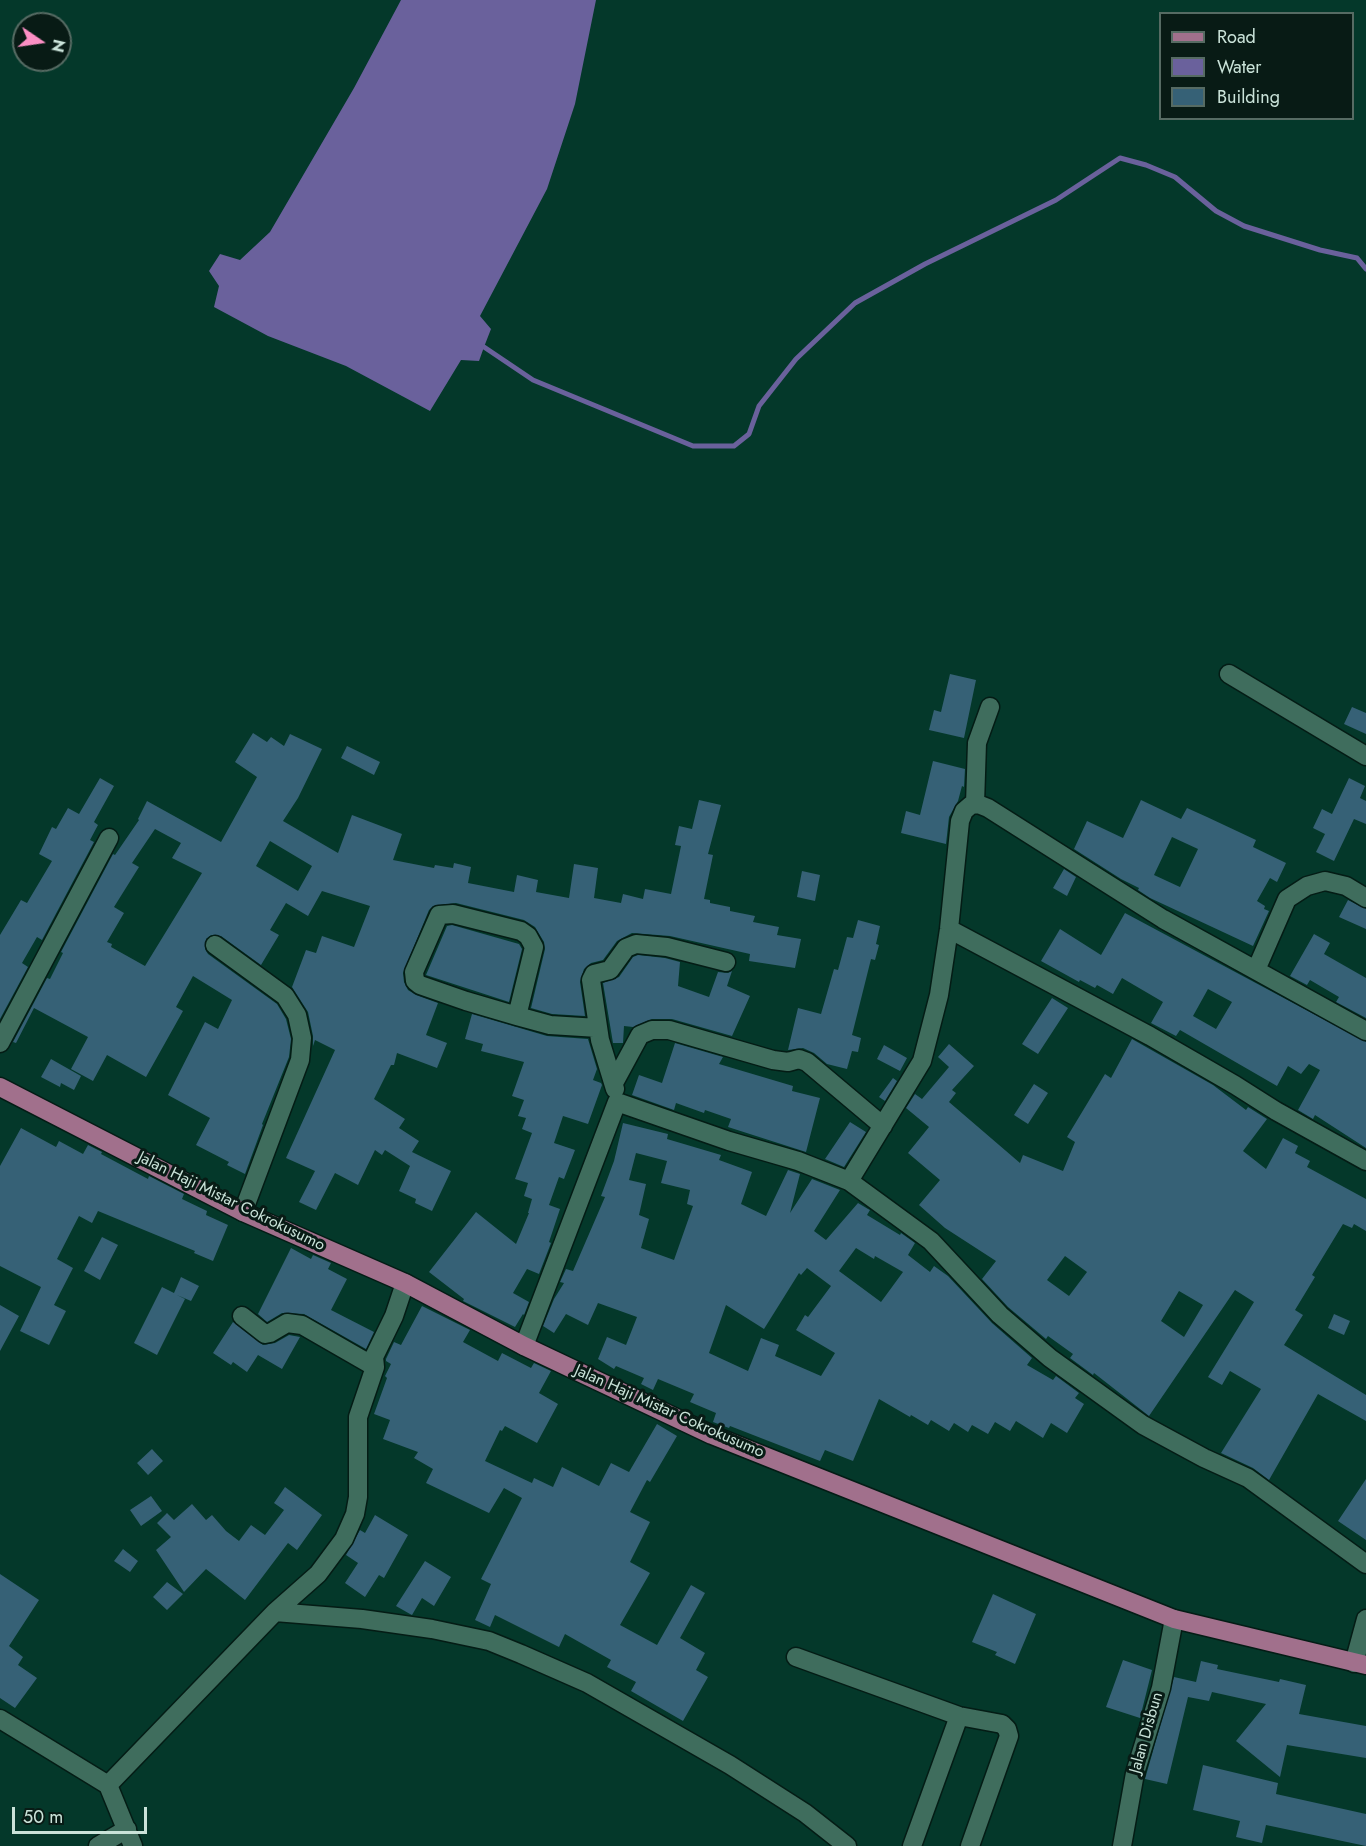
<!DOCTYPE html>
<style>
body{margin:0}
#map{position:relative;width:1366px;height:1846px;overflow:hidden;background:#04382a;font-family:Jost,sans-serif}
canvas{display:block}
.legend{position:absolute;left:1159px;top:12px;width:195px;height:108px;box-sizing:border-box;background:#081b15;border:2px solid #566b63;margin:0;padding:8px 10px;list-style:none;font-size:18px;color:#cae3d9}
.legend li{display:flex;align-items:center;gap:12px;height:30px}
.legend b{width:30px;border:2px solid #566b63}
.north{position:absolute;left:12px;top:12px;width:60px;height:60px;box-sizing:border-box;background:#081b15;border:2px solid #566b63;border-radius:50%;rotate:103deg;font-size:16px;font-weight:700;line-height:24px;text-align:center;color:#cae3d9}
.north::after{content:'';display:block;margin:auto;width:21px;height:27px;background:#fb8fc4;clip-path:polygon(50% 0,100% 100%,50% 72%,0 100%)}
.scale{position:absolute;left:12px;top:1807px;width:135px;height:27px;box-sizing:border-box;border:3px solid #cae3d9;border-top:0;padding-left:8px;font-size:18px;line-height:21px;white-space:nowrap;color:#cae3d9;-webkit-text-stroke:4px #081b15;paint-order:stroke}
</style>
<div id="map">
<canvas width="1366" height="1846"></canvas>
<ul class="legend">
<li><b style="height:8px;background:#a1708c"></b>Road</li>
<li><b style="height:16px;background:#6a619c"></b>Water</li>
<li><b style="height:16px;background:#366176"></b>Building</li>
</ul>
<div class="north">N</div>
<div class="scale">50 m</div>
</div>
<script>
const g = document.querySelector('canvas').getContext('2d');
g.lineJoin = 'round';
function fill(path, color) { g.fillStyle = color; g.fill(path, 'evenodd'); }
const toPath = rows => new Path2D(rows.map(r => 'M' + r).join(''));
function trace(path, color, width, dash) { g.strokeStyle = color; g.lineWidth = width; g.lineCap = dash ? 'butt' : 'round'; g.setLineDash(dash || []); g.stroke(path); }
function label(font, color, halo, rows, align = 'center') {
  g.font = font + ' Jost,sans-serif'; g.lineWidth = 6; g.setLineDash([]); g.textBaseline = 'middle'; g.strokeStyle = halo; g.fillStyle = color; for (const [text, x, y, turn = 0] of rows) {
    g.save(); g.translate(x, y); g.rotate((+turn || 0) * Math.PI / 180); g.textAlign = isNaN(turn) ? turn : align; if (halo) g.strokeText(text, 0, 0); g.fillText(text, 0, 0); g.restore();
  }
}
const water = toPath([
 [401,0,596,0,575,104,547,189,480,316,491,329,484,347,479,361,461,360,430,411,346,366,268,336,214,307,219,286,209,271,220,254,240,260,270,232,354,88]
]);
const stream = toPath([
 [484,347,533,380,693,446,734,446,749,434,759,406,796,359,855,303,925,264,1056,200,1120,158,1146,165,1175,177,1216,211,1244,226,1320,250,1357,258,1366,269]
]);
const building = toPath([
 [950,674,976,680,964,738,929,730,934,710,941,712],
 [1352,707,1366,713,1366,734,1344,724],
 [253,733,267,742,271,737,284,746,290,734,322,749,298,798,283,821,338,853,352,815,402,834,393,860,434,868,435,865,453,868,454,863,471,867,468,883,514,892,517,875,538,880,536,892,569,898,574,864,598,868,594,898,621,903,623,894,643,899,645,889,671,894,681,846,675,845,679,826,692,829,699,800,721,805,708,854,713,855,704,899,710,900,710,903,730,907,730,911,755,916,753,922,779,927,777,935,801,939,795,968,749,961,750,954,670,936,632,933,617,941,603,960,591,963,584,969,580,982,585,1016,552,1014,531,1008,545,949,544,942,535,927,524,920,456,903,433,906,429,910,403,973,404,982,408,990,416,995,438,1003,426,1035,447,1043,437,1068,397,1053,394,1065,391,1065,374,1099,405,1119,399,1128,419,1141,412,1152,451,1171,432,1211,415,1203,416,1199,399,1191,410,1166,385,1150,382,1155,375,1150,358,1185,335,1173,316,1210,299,1202,315,1171,286,1158,335,1050,315,1040,313,1046,313,1036,308,1012,292,987,306,950,316,953,322,936,354,947,370,906,322,891,308,916,286,903,270,930,279,935,261,965,221,936,211,935,206,939,205,949,208,954,277,1004,286,1019,291,1039,289,1057,262,1124,263,1125,245,1174,227,1165,229,1162,196,1145,210,1118,168,1095,205,1022,218,1029,232,1000,193,976,176,1007,183,1011,146,1077,107,1055,93,1081,71,1069,88,1037,34,1008,16,1043,13,1042,47,978,50,979,63,953,61,952,113,854,115,855,139,820,138,819,147,801,221,842,257,777,235,762],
 [155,829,181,843,172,858,202,873,145,966,111,947,112,944,107,942,124,913,114,907,139,867,132,863],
 [270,841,312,866,298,891,256,866],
 [347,746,380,762,374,775,341,758],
 [933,761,965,769,964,787,962,786,958,801,949,817,946,844,901,833,906,811,920,815],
 [100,778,114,786,94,822,98,825,90,840,94,842,42,940,37,937,22,963,28,967,0,1019,0,935,21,900,27,903,52,861,39,854,52,827,56,829,68,808,79,814],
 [1349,778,1365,786,1360,798,1366,801,1366,824,1354,819,1334,861,1316,852,1325,834,1313,828,1322,809,1332,814],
 [1141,800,1181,819,1187,808,1207,817,1256,840,1253,847,1286,863,1277,882,1270,878,1257,901,1265,906,1264,909,1269,911,1253,946,1150,898,1138,890,1139,888,1121,879,1074,849,1087,821,1123,838],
 [1172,837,1198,849,1180,887,1154,875],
 [1064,869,1076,877,1067,896,1053,888],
 [802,871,820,875,815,901,797,897],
 [1348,900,1366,909,1366,929,1339,917],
 [1125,913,1366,1042,1366,1148,1315,1115,1313,1119,1298,1110,1320,1070,1309,1064,1301,1074,1288,1066,1277,1086,1180,1030,1176,1036,1151,1023,1163,1002,1122,978,1113,994,1097,985,1095,988,1080,980,1079,982,1041,961,1060,929,1101,955],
 [1208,989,1232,1002,1216,1029,1193,1016],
 [858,920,880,926,876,944,879,945,875,960,871,959,852,1035,861,1038,858,1052,852,1051,847,1069,827,1064,814,1053,803,1048,788,1050,798,1008,821,1014,834,969,838,970,847,937,853,938],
 [452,925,519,944,522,949,509,1002,426,975,447,926],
 [1314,934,1330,943,1324,954,1366,978,1366,1018,1336,1002,1339,997,1310,980,1307,985,1290,976],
 [638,955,665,958,680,962,678,986,709,997,718,972,728,973,732,971,727,986,750,996,732,1036,672,1019,652,1019,633,1027,624,1026,623,1043,613,1043,603,983,619,977,633,957],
 [1052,998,1068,1008,1038,1054,1022,1044],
 [472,1014,547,1036,588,1039,597,1069,593,1080,601,1083,602,1085,588,1124,563,1116,554,1143,575,1150,564,1179,559,1177,549,1205,560,1209,549,1242,551,1243,539,1274,527,1269,513,1293,529,1302,524,1315,523,1314,515,1327,463,1301,464,1299,429,1272,476,1212,516,1244,529,1213,528,1213,532,1199,524,1196,528,1183,515,1179,532,1133,522,1129,526,1118,518,1116,524,1100,512,1096,524,1062,481,1051,483,1044,465,1039],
 [1132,1039,1213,1085,1246,1110,1248,1107,1267,1119,1243,1151,1266,1169,1283,1138,1298,1146,1295,1153,1310,1161,1307,1167,1366,1199,1366,1231,1354,1224,1352,1228,1343,1224,1312,1275,1315,1277,1295,1310,1303,1315,1284,1345,1366,1395,1366,1421,1318,1394,1269,1480,1253,1468,1221,1453,1261,1389,1230,1371,1222,1385,1208,1377,1254,1302,1235,1290,1149,1416,1094,1373,1093,1375,1070,1358,1073,1354,1048,1336,1046,1339,1008,1307,982,1279,996,1261,945,1228,919,1205,940,1180,908,1153,929,1127,906,1108,915,1094,922,1099,949,1067,938,1057,949,1044,974,1066,952,1090,956,1093,949,1102,1020,1163,1023,1155,1063,1171,1075,1142,1067,1137,1105,1074,1111,1078],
 [1065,1256,1087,1272,1069,1296,1047,1280],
 [1179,1291,1203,1305,1184,1337,1161,1321],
 [675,1043,723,1057,719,1064,793,1086,792,1091,820,1098,806,1152,728,1127,731,1119,705,1110,704,1113,676,1103,674,1110,632,1095,639,1075,662,1083],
 [884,1045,907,1058,900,1071,877,1059],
 [51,1059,81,1076,74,1090,61,1083,60,1087,41,1077],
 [893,1078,897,1081,885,1101,879,1097],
 [1034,1084,1048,1093,1028,1124,1014,1115],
 [850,1122,866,1132,844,1167,825,1159],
 [623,1123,668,1134,667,1139,721,1155,719,1160,752,1172,741,1204,766,1216,788,1170,800,1174,790,1213,812,1179,840,1190,814,1231,826,1240,858,1203,868,1209,870,1210,867,1215,900,1235,901,1233,915,1243,908,1255,930,1272,934,1266,948,1276,992,1323,1032,1358,1027,1365,1053,1380,1056,1376,1079,1393,1075,1398,1084,1404,1067,1433,1051,1423,1043,1438,1016,1421,1010,1431,995,1422,988,1434,972,1425,968,1432,954,1423,949,1431,931,1420,928,1425,911,1415,910,1417,879,1399,853,1461,825,1450,820,1461,730,1426,729,1428,713,1422,716,1413,690,1402,694,1394,658,1379,653,1390,641,1384,644,1378,616,1366,614,1369,598,1359,607,1337,626,1345,637,1317,598,1303,588,1325,566,1314,554,1333,543,1326,554,1299,564,1283,560,1282,566,1269,573,1271,605,1197,601,1196,614,1161],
 [636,1153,667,1161,661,1183,690,1190,687,1204,693,1206,674,1260,641,1248,649,1219,639,1215,646,1184,629,1180],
 [856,1248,874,1259,875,1256,903,1272,881,1302,839,1271],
 [807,1268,831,1286,808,1317,805,1315,796,1330,835,1353,821,1376,775,1356,779,1345,761,1338,748,1371,709,1353,726,1305,764,1329,799,1273,801,1275],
 [21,1128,56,1147,59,1141,83,1154,88,1145,102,1152,101,1154,148,1179,149,1176,184,1194,182,1199,207,1211,206,1215,228,1225,213,1261,194,1253,195,1251,98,1211,92,1223,79,1216,57,1259,73,1268,54,1305,66,1311,49,1345,20,1331,41,1287,0,1266,0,1166],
 [102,1237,118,1245,100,1280,84,1271],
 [291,1248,311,1259,313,1255,331,1263,328,1269,347,1279,331,1310,374,1332,366,1349,304,1314,282,1313,267,1322,258,1314],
 [181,1277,199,1286,191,1301,177,1295,185,1299,157,1355,134,1343,162,1287,174,1293],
 [0,1305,19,1316,0,1351],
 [422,1306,470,1330,463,1342,498,1361,502,1353,531,1368,534,1363,551,1371,539,1393,558,1404,537,1443,505,1426,502,1431,500,1430,485,1461,532,1483,534,1478,553,1487,562,1467,599,1486,611,1463,629,1472,657,1424,677,1436,650,1482,647,1480,630,1512,650,1522,630,1562,650,1573,620,1625,657,1645,691,1585,705,1593,680,1638,705,1653,696,1670,708,1677,683,1721,631,1691,636,1682,607,1667,611,1660,565,1634,559,1647,495,1615,490,1627,475,1620,491,1584,481,1579,522,1498,504,1488,489,1513,426,1483,433,1469,414,1458,418,1452,383,1439,390,1420,374,1414,387,1378,385,1376,391,1364,386,1361,386,1359,394,1342,401,1345],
 [1334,1314,1350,1321,1344,1335,1328,1328],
 [233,1322,263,1345,275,1343,289,1335,300,1337,282,1369,258,1355,247,1372,233,1362,231,1365,213,1353],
 [152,1449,163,1461,148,1475,137,1463],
 [1366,1479,1366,1540,1338,1521],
 [285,1487,322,1515,297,1550,288,1543,245,1600,206,1569,184,1592,156,1550,171,1537,157,1523,167,1513,174,1520,192,1504,206,1520,212,1515,226,1531,239,1541,251,1525,265,1535,284,1510,274,1503],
 [151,1496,162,1511,141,1526,130,1510],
 [375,1515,408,1535,384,1578,379,1575,365,1597,345,1583,358,1563,346,1555,360,1530,365,1533],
 [123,1549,138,1561,130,1572,114,1561],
 [425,1561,451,1577,434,1606,422,1598,412,1615,410,1614,396,1606],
 [0,1574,39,1600,9,1646,23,1657,18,1665,37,1678,15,1708,0,1698],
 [167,1582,183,1594,167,1610,153,1597],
 [993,1594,1036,1614,1015,1664,995,1655,997,1652,972,1642],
 [1123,1660,1152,1670,1140,1718,1106,1707],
 [1201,1661,1218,1665,1217,1669,1279,1682,1280,1679,1306,1685,1299,1714,1366,1726,1366,1758,1287,1745,1280,1777,1236,1741,1266,1704,1212,1692,1209,1701,1188,1697,1167,1784,1145,1779,1174,1677,1196,1682],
 [1203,1765,1278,1783,1276,1794,1366,1814,1366,1846,1266,1825,1262,1843,1236,1837,1240,1821,1193,1810]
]);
const minor = toPath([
 [1229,674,1366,756],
 [975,804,977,743,990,707],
 [949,929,1150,1036,1235,1085,1276,1111,1366,1161],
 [215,945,285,996,297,1015,302,1038,300,1060,243,1212],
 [1256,970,1287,899,1307,886,1325,881,1346,886,1366,898],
 [517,1016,534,947,528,936,521,931,453,914,439,915,414,972,415,981,420,985,466,1001,517,1016,550,1025,598,1028],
 [0,1043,109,838],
 [614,1083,640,1035,652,1030,669,1030,773,1060,788,1062,799,1059,807,1062,883,1126],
 [615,1089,600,1040,591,980,594,974,610,970,626,948,636,944,667,947,726,962],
 [849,1181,922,1061,939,995,949,929,960,821,964,811,971,805,978,804,988,808,1163,919,1366,1031],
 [242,1316,265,1334,270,1333,287,1323,302,1325,375,1367],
 [524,1346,617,1102,729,1141,798,1161,849,1181,931,1241,1000,1315,1050,1358,1143,1425,1204,1458,1248,1478,1366,1564],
 [275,1612,362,1619,432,1629,489,1641,521,1654,587,1683,730,1765,805,1813,847,1846],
 [796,1657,959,1716,1002,1724,1007,1729,1009,1736,970,1846],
 [1354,1663,1366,1619],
 [0,1719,108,1785,133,1846],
 [108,1785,275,1612,318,1574,344,1539,355,1514,358,1497,358,1417,375,1367,374,1357,394,1316,405,1283],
 [98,1846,127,1829],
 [912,1846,959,1716],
 [1122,1846,1135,1773,1161,1688,1174,1619]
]);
const major = toPath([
 [0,1087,243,1212,405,1283,524,1346,712,1435,1174,1619,1366,1665]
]);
const streetNames = [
 ["Jalan Haji Mistar Cokrokusumo",231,1202,26],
 ["Jalan Haji Mistar Cokrokusumo",669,1412,24],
 ["Jalan Disbun",1147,1733,-74]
];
fill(water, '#6a619c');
trace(stream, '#6a619c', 5);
fill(building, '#366176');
trace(minor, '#041c15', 21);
trace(major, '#041c15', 21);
trace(minor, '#3f6d5d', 18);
trace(major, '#a1708c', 18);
label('16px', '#cae3d9', '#081b15', streetNames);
</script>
